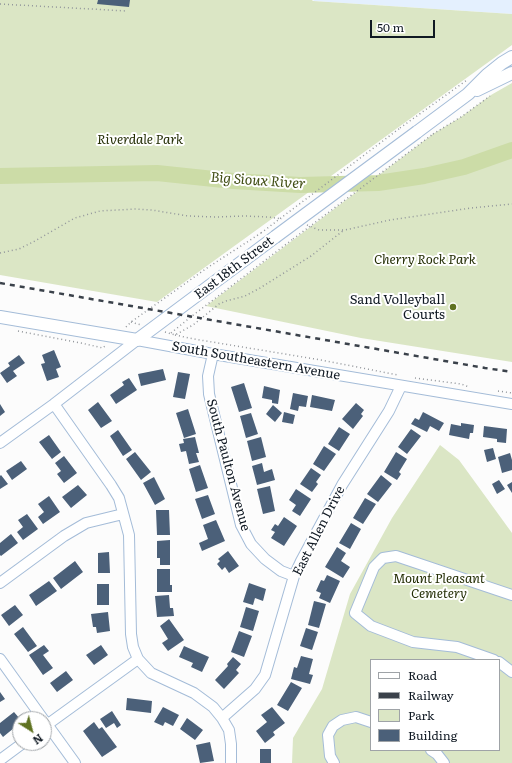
<!DOCTYPE html>
<style>
body{margin:0}
#map{position:relative;width:512px;height:763px;overflow:hidden;background:#fcfcfc;font-family:Literata,serif}
canvas{display:block}
.legend{position:absolute;left:370px;top:659px;width:130px;height:92px;box-sizing:border-box;background:#fff;border:1px solid #9fa3a7;margin:0;padding:5px 7px;list-style:none;font-size:12px;color:#101923}
.legend li{display:flex;align-items:center;gap:8px;height:20px}
.legend b{width:20px;border:1px solid #9fa3a7}
.north{position:absolute;left:12px;top:711px;width:40px;height:40px;box-sizing:border-box;background:#fff;border:1px solid #9fa3a7;border-radius:50%;rotate:144deg;font-size:11px;font-weight:700;line-height:16px;text-align:center;color:#101923}
.north::after{content:'';display:block;margin:auto;width:14px;height:18px;background:#5f7221;clip-path:polygon(50% 0,100% 100%,50% 72%,0 100%)}
.scale{position:absolute;left:370px;top:20px;width:65px;height:18px;box-sizing:border-box;border:2px solid #101923;border-top:0;padding-left:5px;font-size:12px;line-height:14px;white-space:nowrap;color:#101923;-webkit-text-stroke:3px #fff;paint-order:stroke}
</style>
<div id="map">
<canvas width="512" height="763"></canvas>
<ul class="legend">
<li><b style="height:5px;background:#fff"></b>Road</li>
<li><b style="height:5px;background:#3b424b"></b>Railway</li>
<li><b style="height:11px;background:#dbe6c5"></b>Park</li>
<li><b style="height:11px;background:#4b6079"></b>Building</li>
</ul>
<div class="north">N</div>
<div class="scale">50 m</div>
</div>
<script>
const g = document.querySelector('canvas').getContext('2d');
g.lineJoin = 'round';
function fill(path, color) { g.fillStyle = color; g.fill(path, 'evenodd'); }
const toPath = rows => new Path2D(rows.map(r => 'M' + r).join(''));
function trace(path, color, width, dash) { g.strokeStyle = color; g.lineWidth = width; g.lineCap = dash ? 'butt' : 'round'; g.setLineDash(dash || []); g.stroke(path); }
function label(font, color, halo, rows, align = 'center') {
  g.font = font + ' Literata,serif'; g.lineWidth = 4; g.setLineDash([]); g.textBaseline = 'middle'; g.strokeStyle = halo; g.fillStyle = color; for (const [text, x, y, turn = 0] of rows) {
    g.save(); g.translate(x, y); g.rotate((+turn || 0) * Math.PI / 180); g.textAlign = isNaN(turn) ? turn : align; if (halo) g.strokeText(text, 0, 0); g.fillText(text, 0, 0); g.restore();
  }
}
const built = toPath([
 [314,0,512,0,512,14,313,1]
]);
const green = toPath([
 [0,0,312,0,313,1,512,14,512,45,157,302,0,275],
 [512,83,512,362,361,338,206,306,433,134,461,117,491,95],
 [440,445,459,460,512,533,512,763,292,763,293,738,322,689,350,594,392,518],
 [371,660,499,660,499,750,371,750]
]);
const river = toPath([
 [0,176,157,173,233,181,300,185,378,183,424,176,464,167,512,150]
]);
const building = toPath([
 [98,0,130,0,129,7,97,4],
 [54,350,61,367,56,369,59,377,47,381,41,364,45,363,42,355],
 [19,355,25,363,13,371,17,376,7,383,0,373,10,366,8,363],
 [163,369,166,380,141,386,138,374],
 [178,372,190,374,185,399,173,397],
 [129,378,137,390,116,404,110,395,124,385,122,382],
 [244,383,252,408,239,412,231,387],
 [264,386,280,390,278,404,272,403,272,400,262,398],
 [293,393,308,396,306,407,299,406,298,411,290,409],
 [312,395,335,400,332,411,310,407],
 [98,402,112,421,101,428,88,410],
 [356,403,364,410,361,414,363,416,353,429,342,419],
 [0,404,5,412,0,416],
 [273,405,282,413,275,422,266,414],
 [188,409,196,434,184,438,176,413],
 [284,412,295,415,293,424,282,422],
 [423,412,444,423,439,431,430,426,427,432,411,424,415,418,419,420],
 [251,413,258,434,246,438,240,416],
 [461,423,474,425,473,433,470,433,469,439,449,435,451,424,461,426],
 [484,426,507,429,506,443,497,442,497,439,483,437],
 [339,427,350,434,339,451,328,444],
 [411,429,421,436,407,454,398,447],
 [118,430,132,450,123,456,110,436],
 [49,435,61,452,52,459,39,442],
 [195,437,199,453,196,453,199,462,189,464,186,451,181,452,179,444,184,443,183,439],
 [261,437,266,457,252,461,247,441],
 [324,446,336,454,324,471,313,464],
 [493,448,496,459,487,462,484,450],
 [135,452,151,472,141,480,126,459],
 [396,452,407,459,399,472,401,474,397,480,384,472],
 [510,453,512,460,512,470,502,473,498,457],
 [64,456,77,473,64,483,57,474,61,471,55,463],
 [21,461,27,469,12,480,6,471],
 [262,463,264,472,272,469,275,480,257,485,252,466],
 [200,465,208,488,196,492,189,469],
 [311,468,321,475,316,482,318,484,312,492,300,484],
 [1,475,8,484,0,489,0,476],
 [381,475,392,484,378,502,367,494],
 [154,477,165,499,155,505,143,483],
 [499,480,505,489,497,494,492,484],
 [512,482,512,493,507,485],
 [78,485,87,495,71,508,62,497],
 [270,486,275,511,263,514,257,489],
 [296,489,311,499,300,516,292,511,296,505,289,500],
 [208,495,215,514,202,519,195,499],
 [49,496,60,512,43,524,38,517,44,512,38,504],
 [365,498,376,504,363,524,353,518],
 [156,510,169,510,170,535,157,535],
 [27,514,38,529,23,540,17,532,23,527,18,520],
 [284,517,297,526,284,546,271,538,275,532,271,530,275,524,278,526],
 [216,520,225,541,202,551,199,543,208,539,203,525],
 [351,523,361,529,350,549,339,543],
 [11,534,18,543,1,556,0,555,0,543],
 [170,540,170,565,160,565,160,558,157,558,157,541],
 [337,547,346,553,341,561,350,567,343,578,325,567],
 [228,551,239,566,229,573,225,567,222,570,217,564,220,561,218,559],
 [109,552,110,573,98,573,98,553],
 [75,561,83,572,61,589,53,578],
 [157,569,170,569,170,585,172,585,172,592,157,592],
 [327,575,340,581,330,603,319,598,321,593,316,591,321,580,324,581],
 [49,581,57,591,36,606,29,595],
 [249,583,266,589,263,601,255,598,253,605,243,602],
 [97,584,109,584,109,605,97,605],
 [169,595,170,608,173,608,174,616,157,617,155,596],
 [314,601,326,604,319,628,308,625],
 [15,605,23,615,9,626,1,615],
 [246,607,259,611,253,631,240,627],
 [108,612,110,631,97,633,96,627,93,627,91,614],
 [169,619,184,640,168,651,162,643,168,639,160,626],
 [23,627,37,646,28,652,14,634],
 [306,628,318,632,312,650,300,646],
 [239,631,252,636,244,657,231,652],
 [44,645,49,651,43,655,53,668,43,675,29,655],
 [101,645,108,655,94,665,86,655],
 [184,646,209,657,202,672,191,667,193,663,179,657],
 [301,656,313,659,309,674,313,675,310,684,291,679,294,667,297,668],
 [233,657,241,664,236,670,239,673,224,689,215,680,228,666,227,664],
 [66,671,73,680,57,692,50,683],
 [291,682,302,688,288,711,277,705],
 [0,692,5,699,0,702],
 [127,698,152,701,151,713,126,710],
 [163,707,179,715,173,726,165,722,163,726,154,722],
 [272,707,285,723,273,732,275,735,265,743,256,731,267,722,261,715],
 [112,711,121,725,117,728,114,723,106,728,100,719],
 [14,712,20,719,20,723,3,737,0,733,0,723],
 [187,718,203,730,195,740,180,729],
 [94,722,99,729,102,727,117,747,102,757,83,731],
 [210,742,214,761,200,763,196,745],
 [260,749,271,749,271,763,260,763]
]);
const path = toPath([
 [0,4,127,11],
 [400,128,467,80],
 [433,134,461,117,490,96],
 [307,225,319,230,345,230,390,220,471,208,512,204],
 [0,253,19,249,33,242,75,218,100,211,117,210,135,209,152,210,188,216,216,217,244,216,269,217,282,219],
 [131,322,141,325],
 [126,327,131,322,207,268,261,233],
 [18,331,81,343,103,348,105,346],
 [165,332,175,335,193,325,219,304,226,301,245,296,260,288,311,256,344,230],
 [171,333,192,316,293,239],
 [175,335,194,339,321,360,398,375],
 [415,378,461,384,469,387],
 [498,391,512,393]
]);
const minor = toPath([
 [213,354,208,376,209,394,241,525,251,544,265,559,281,571,294,576],
 [54,404,111,485,119,498,129,535,131,634,133,647,138,659,151,673,194,693,213,707,222,718,229,730,231,744,231,763],
 [0,443,54,404,137,340,213,354,512,404],
 [0,583,64,536,86,523,123,514],
 [0,659,43,719],
 [494,660,457,647,413,642,371,626,355,613,374,567,383,558,396,556,512,595],
 [499,662,512,672],
 [222,718,255,689,265,675,294,576,301,561,342,485,389,411,401,386],
 [44,720,75,763],
 [44,727,138,659],
 [431,750,437,754,444,763],
 [0,760,23,743],
 [334,763,330,756,328,735,333,726,342,720,356,717,371,722]
]);
const major = toPath([
 [477,90,512,73],
 [417,132,468,94,487,75,502,63,512,57],
 [0,317,137,340,275,237]
]);
const rail = toPath([
 [0,283,485,368,512,372]
]);
const pathBridge = toPath([
 [261,233,400,128],
 [293,239,433,134]
]);
const majorBridge = toPath([
 [275,237,417,132]
]);
const markers = [
 [453,307,4,"#5f7221"]
];
const parkNames = [
 ["Riverdale Park",140,140],
 ["Cherry Rock Park",425,260],
 ["Mount Pleasant",439,579],
 ["Cemetery",439,594]
];
const streetNames = [
 ["East 18th Street",234,268,-37],
 ["South Southeastern Avenue",256,361,10],
 ["South Paulton Avenue",228,465,75],
 ["East Allen Drive",319,531,-63]
];
const poiNames = [
 ["Sand Volleyball",445,300],
 ["Courts",445,315]
];
const waterNames = [
 ["Big Sioux River",258,181,4]
];
fill(built, '#e4f0fe');
fill(green, '#dbe6c5');
trace(river, '#ccdca7', 16);
fill(building, '#4b6079');
trace(minor, '#a4bcd8', 12);
trace(major, '#a4bcd8', 14);
trace(path, '#92969b', 1.5, [1, 3]);
trace(minor, '#fff', 10);
trace(major, '#fff', 12);
trace(rail, '#3b424b', 2.5, [5, 5]);
trace(majorBridge, '#a4bcd8', 14, []);
trace(pathBridge, '#92969b', 1.5, [1, 3]);
trace(majorBridge, '#fff', 12);
for (const [x, y, r, color] of markers) { const dot = new Path2D(); dot.arc(x, y, r, 0, 2 * Math.PI); g.fillStyle = color; g.fill(dot); trace(dot, '#fff', 1.5); }
label('italic 13px', '#242e05', '#fff', parkNames);
label('13px', '#101923', '#fff', streetNames);
label('13px', '#101923', '#fff', poiNames, 'right');
label('italic 14px', '#3f4c12', '#fff', waterNames);
</script>
